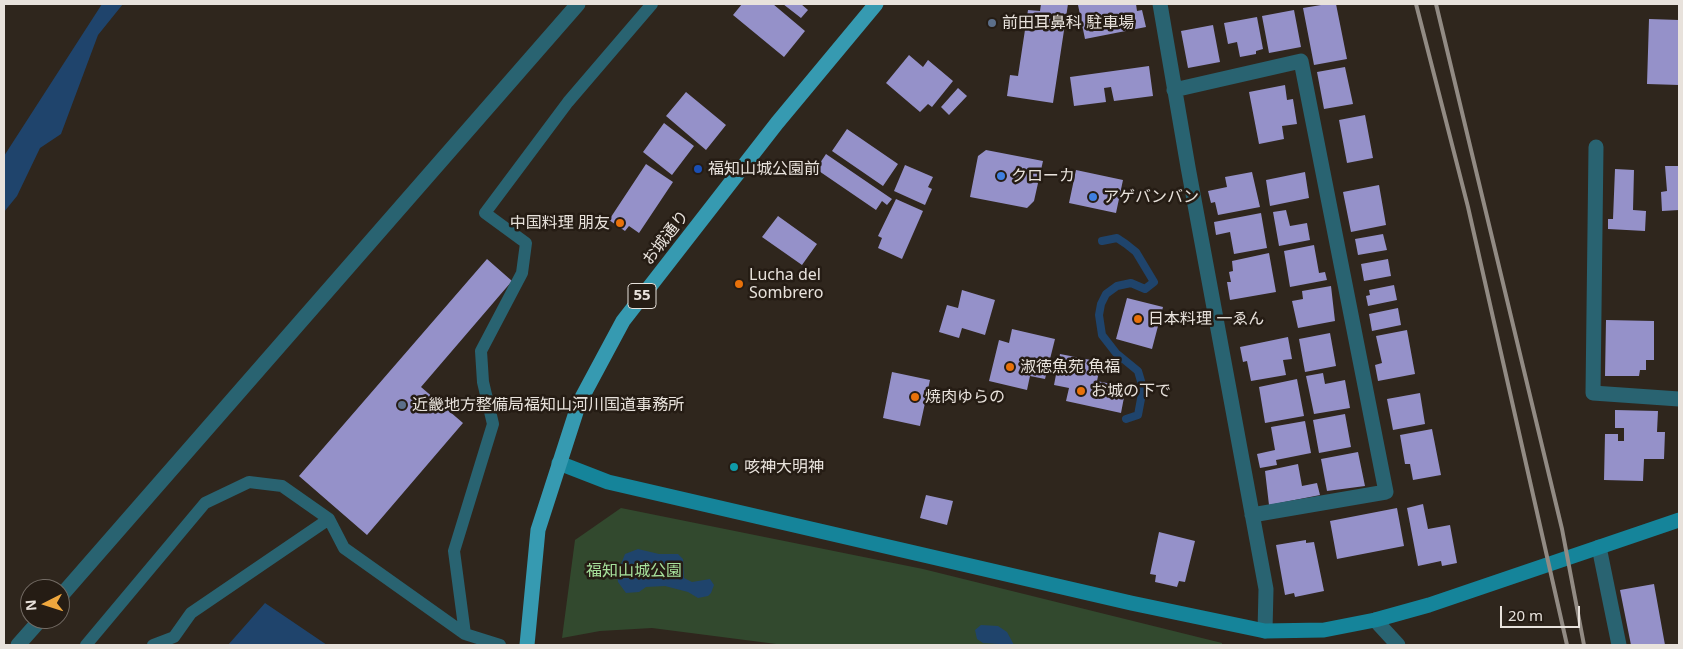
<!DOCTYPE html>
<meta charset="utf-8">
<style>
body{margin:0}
#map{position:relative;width:1683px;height:649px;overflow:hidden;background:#2f261d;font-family:"Noto Sans",sans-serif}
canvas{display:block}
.frame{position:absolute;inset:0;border:5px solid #e8e2dc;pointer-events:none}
.north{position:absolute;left:20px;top:579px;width:50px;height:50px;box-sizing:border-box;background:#251c14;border:1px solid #736b64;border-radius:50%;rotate:265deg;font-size:14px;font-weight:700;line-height:20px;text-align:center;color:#e8e2dc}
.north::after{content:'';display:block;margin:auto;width:18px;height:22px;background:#efa73e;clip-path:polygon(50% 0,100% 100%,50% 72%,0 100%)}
.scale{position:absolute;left:1500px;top:606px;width:80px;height:22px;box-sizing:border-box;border:2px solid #e8e2dc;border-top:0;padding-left:6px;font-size:15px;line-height:18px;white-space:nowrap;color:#e8e2dc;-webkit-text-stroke:4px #251c14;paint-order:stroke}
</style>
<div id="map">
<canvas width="1683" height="649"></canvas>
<div class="frame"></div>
<div class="north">N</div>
<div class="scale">20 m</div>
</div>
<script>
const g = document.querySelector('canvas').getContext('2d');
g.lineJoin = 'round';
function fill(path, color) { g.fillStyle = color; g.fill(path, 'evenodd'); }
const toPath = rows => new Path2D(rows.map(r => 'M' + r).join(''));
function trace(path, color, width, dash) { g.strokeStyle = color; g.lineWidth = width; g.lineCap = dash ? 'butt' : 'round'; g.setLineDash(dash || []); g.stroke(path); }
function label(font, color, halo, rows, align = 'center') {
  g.font = font + ' "Noto Sans","Noto Sans JP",sans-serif'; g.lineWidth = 5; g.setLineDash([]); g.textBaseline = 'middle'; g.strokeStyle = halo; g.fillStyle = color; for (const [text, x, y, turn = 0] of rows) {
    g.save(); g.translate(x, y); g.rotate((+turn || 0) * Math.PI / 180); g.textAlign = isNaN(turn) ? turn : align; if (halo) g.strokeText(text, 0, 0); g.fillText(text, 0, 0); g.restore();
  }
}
const green = toPath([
 [621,508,923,569,1222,643,1222,645,784,645,652,628,600,631,562,638,575,540]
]);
const water = toPath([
 [102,4,123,4,98,35,61,134,40,148,17,196,4,212,4,156],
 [638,549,659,554,678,554,683,559,684,578,692,582,710,579,714,585,711,593,708,596,698,598,688,592,665,586,646,587,639,592,626,593,618,582,617,574,625,554],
 [265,603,327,645,228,645],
 [981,625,998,626,1007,632,1014,645,983,643,977,639,975,630]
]);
const stream = toPath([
 [1102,241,1117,238,1126,244,1136,252,1154,282,1145,289,1131,283,1117,286,1106,294,1101,304,1099,315,1102,335,1116,353,1138,371,1143,388,1138,415,1126,419]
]);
const building = toPath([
 [742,4,773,4,805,31,784,57,733,15],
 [783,4,801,4,808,10,801,18],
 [1041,4,1068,4,1053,103,1007,96,1010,75,1018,76,1028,10,1040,11],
 [1084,4,1136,4,1137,11,1142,10,1146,27,1085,39,1078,5],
 [1327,4,1336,4,1347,59,1314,65,1303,8],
 [1294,10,1301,47,1269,53,1262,16],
 [1257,17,1263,49,1256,51,1256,54,1240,57,1237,42,1228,44,1224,23],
 [1649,19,1679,20,1679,85,1647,84],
 [1213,25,1220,62,1188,68,1181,31],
 [909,55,923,67,928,60,953,81,932,107,928,104,920,112,886,83],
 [1149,66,1153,96,1114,101,1111,87,1104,88,1106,102,1074,106,1070,77],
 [1345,67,1353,104,1324,109,1317,72],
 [1285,85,1287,100,1293,99,1297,124,1282,126,1284,139,1259,144,1249,92],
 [958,88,967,96,949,115,941,107],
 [686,92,726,125,706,150,666,116],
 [1365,115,1373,158,1347,163,1339,120],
 [664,123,694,146,672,175,643,152],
 [847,129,898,164,883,186,832,151],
 [986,150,1043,161,1034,201,1027,208,970,197,978,156],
 [826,154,892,199,887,205,882,201,876,210,816,169],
 [646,164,673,182,639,233,629,226,625,231,609,220],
 [905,165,933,177,928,187,932,189,925,205,894,191],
 [1665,166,1679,166,1679,210,1662,211,1661,192,1667,191],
 [1615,169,1634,170,1633,210,1646,211,1645,231,1608,229,1608,219,1613,219],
 [1076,170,1123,180,1116,213,1069,203],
 [1252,172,1260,207,1218,215,1215,202,1211,203,1208,191,1227,187,1225,177],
 [1305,172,1309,198,1270,206,1266,180],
 [1379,185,1386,225,1351,232,1343,192],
 [896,199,923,211,902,259,878,248,882,238,878,236],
 [1286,210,1290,226,1307,223,1310,240,1279,246,1273,212],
 [1261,213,1267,248,1234,254,1230,232,1216,235,1214,222],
 [778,216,817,244,802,265,762,237],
 [1383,234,1387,250,1358,255,1355,239],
 [1314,245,1319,273,1325,272,1327,280,1290,287,1284,251],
 [1269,253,1276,292,1230,300,1227,282,1231,282,1229,272,1233,271,1232,261],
 [487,259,512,281,421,387,463,423,367,535,299,476],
 [1388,259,1391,276,1364,281,1361,264],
 [1394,285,1397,300,1368,306,1366,296,1370,295,1369,290],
 [1331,286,1335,321,1298,328,1292,301,1303,299,1302,291],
 [962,290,995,300,985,335,962,328,959,338,939,332,947,305,958,308],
 [1127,298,1163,307,1152,349,1116,339],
 [1398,308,1401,325,1372,331,1369,314],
 [1606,320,1654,321,1654,360,1646,360,1646,370,1640,370,1639,376,1605,376],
 [1012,329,1055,339,1045,379,1030,376,1027,390,989,381,999,340,1009,343],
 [1407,330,1415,374,1378,381,1375,365,1382,363,1376,336],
 [1330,333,1336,366,1305,372,1299,339],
 [1288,337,1292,359,1283,360,1286,375,1251,381,1247,361,1243,362,1240,347],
 [1060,354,1101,362,1097,381,1126,387,1121,413,1066,401,1069,388,1054,385],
 [892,372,930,380,920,426,883,418],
 [1323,373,1325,384,1345,380,1350,408,1314,414,1306,376],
 [1297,379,1304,416,1265,423,1259,387],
 [1420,393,1425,424,1393,430,1387,399],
 [1615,410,1658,411,1657,432,1665,432,1664,459,1644,459,1643,481,1604,480,1605,434,1618,434,1618,441,1624,441,1624,428,1615,428],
 [1345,414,1351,447,1319,453,1313,420],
 [1305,421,1311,453,1276,460,1277,465,1260,468,1257,454,1275,450,1271,427],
 [1432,429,1441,475,1413,480,1410,464,1405,464,1400,435],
 [1358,452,1365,486,1327,491,1321,459],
 [1298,464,1302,486,1317,483,1320,495,1269,505,1265,471],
 [926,495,953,501,947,525,920,518],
 [1423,504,1428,529,1450,525,1457,563,1442,566,1441,561,1418,566,1407,508],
 [1397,508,1404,546,1337,559,1330,521],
 [1159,532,1195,541,1185,582,1179,581,1177,587,1155,582,1156,575,1150,574],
 [1306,540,1306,543,1314,542,1324,591,1295,597,1294,593,1285,595,1276,545],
 [1654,584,1665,645,1631,645,1620,590]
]);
const lane = toPath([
 [86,645,205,503,249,482,282,486,329,519,344,548,465,634],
 [153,645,174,637,191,613,329,519],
 [500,645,465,634,454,551,493,424,483,382,481,351,522,273,526,243,485,213,568,102,652,4]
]);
const street = toPath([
 [1160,4,1188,167,1266,589,1265,631],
 [1174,90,1301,61,1386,492,1252,515],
 [1596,147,1593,393,1679,399],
 [1599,547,1619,645],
 [60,597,578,4],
 [1375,620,1398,645],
 [18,645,41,619]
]);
const secondary = toPath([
 [559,463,608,482,1131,603,1265,631,1324,630,1375,620,1429,605,1679,520]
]);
const primary = toPath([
 [527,645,538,530,579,403,623,321,777,123,876,4]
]);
const rail = toPath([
 [1416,4,1468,207,1567,645],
 [1436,4,1562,529,1584,645]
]);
const markers = [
 [992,23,5,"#5c6f8a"],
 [698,169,5,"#1a4fb4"],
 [1001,176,5,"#3f7fe0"],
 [1093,197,5,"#3f7fe0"],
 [620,223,5,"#e8710a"],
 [739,284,5,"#e8710a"],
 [1138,319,5,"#e8710a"],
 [1010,367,5,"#e8710a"],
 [1081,391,5,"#e8710a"],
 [915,397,5,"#e8710a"],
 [402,405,5,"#5c6f8a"],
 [734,467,5,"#0f9aa8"]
];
const shields = [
 [642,296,28]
];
const shieldNames = [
 ["55",642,296]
];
const poiNames = [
 ["前田耳鼻科 駐車場",1002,23],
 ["福知山城公園前",708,169],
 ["クローカ",1011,176],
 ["アゲバンバン",1103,197],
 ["中国料理 朋友",610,223,"right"],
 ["Lucha del",749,275],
 ["Sombrero",749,293],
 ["日本料理 一ゑん",1148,319],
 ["淑徳魚苑 魚福",1020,367],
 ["お城の下で",1091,391],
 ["焼肉ゆらの",925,397],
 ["近畿地方整備局福知山河川国道事務所",412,405],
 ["咳神大明神",744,467]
];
const streetNames = [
 ["お城通り",666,238,-52]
];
const parkNames = [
 ["福知山城公園",634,571]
];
fill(green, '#32492e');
fill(water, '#1f446c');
trace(stream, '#1f446c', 8);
fill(building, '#9591c9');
trace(lane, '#296371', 12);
trace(street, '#296371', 15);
trace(secondary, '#15849a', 15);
trace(primary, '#369ab1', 15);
trace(rail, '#928b84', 4);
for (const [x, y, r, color] of markers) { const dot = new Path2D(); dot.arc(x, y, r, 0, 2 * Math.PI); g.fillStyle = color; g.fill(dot); trace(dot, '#251c14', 2); }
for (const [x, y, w] of shields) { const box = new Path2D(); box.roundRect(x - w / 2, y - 12.5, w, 25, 4); g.fillStyle = '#251c14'; g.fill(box); trace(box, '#e8e2dc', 1); }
label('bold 15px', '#e8e2dc', null, shieldNames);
label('16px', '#e8e2dc', '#251c14', poiNames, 'left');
label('16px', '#e8e2dc', '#251c14', streetNames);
label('16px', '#a6e09b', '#251c14', parkNames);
</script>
